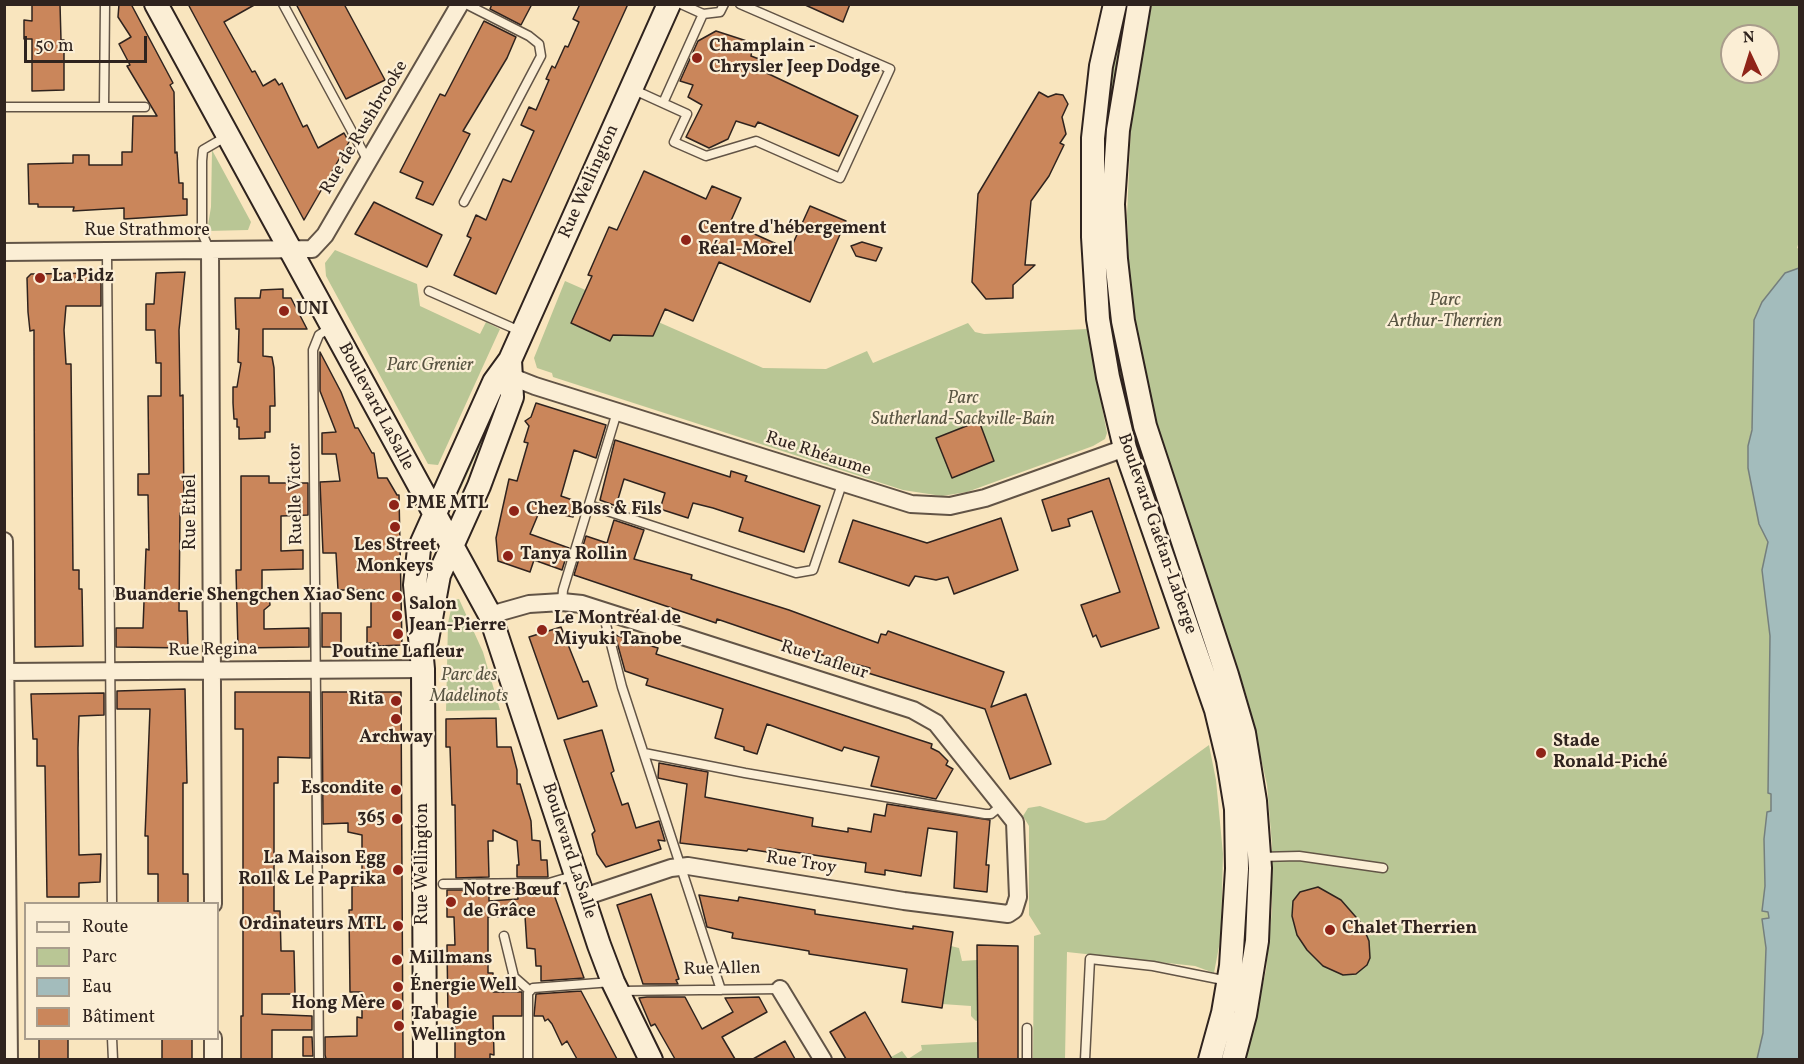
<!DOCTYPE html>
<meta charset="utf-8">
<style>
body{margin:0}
#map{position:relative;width:1804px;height:1064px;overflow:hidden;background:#f9e5be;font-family:Vollkorn,serif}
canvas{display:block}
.frame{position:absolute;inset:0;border:6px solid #2f231e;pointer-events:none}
.legend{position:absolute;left:24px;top:902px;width:195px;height:138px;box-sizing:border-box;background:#fbeed5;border:2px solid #a99d8c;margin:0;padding:8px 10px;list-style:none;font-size:18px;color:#2f231e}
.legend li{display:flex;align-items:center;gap:12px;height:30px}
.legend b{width:30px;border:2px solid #a99d8c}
.north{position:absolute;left:1720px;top:24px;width:60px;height:60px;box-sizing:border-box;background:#fbeed5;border:2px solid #a99d8c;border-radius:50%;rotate:356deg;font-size:16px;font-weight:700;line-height:24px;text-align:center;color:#2f231e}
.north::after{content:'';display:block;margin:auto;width:21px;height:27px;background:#8f2418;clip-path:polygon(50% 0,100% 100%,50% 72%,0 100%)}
.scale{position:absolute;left:24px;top:36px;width:123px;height:27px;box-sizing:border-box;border:3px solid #2f231e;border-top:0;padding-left:8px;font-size:18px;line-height:21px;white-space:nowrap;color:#2f231e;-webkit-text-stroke:4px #fbeed5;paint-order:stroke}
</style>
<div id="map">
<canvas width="1804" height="1064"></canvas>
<div class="frame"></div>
<ul class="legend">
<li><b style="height:8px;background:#fbeed5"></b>Route</li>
<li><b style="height:16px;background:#b9c695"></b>Parc</li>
<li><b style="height:16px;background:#a3bcbc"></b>Eau</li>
<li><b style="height:16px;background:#ca865b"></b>Bâtiment</li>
</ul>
<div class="north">N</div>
<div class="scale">50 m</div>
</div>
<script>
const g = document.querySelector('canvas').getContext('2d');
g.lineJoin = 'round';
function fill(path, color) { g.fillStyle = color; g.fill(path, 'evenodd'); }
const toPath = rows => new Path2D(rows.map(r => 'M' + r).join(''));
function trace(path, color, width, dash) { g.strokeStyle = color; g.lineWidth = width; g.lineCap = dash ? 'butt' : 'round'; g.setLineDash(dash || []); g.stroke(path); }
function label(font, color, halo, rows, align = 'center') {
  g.font = font + ' Vollkorn,serif'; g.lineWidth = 4.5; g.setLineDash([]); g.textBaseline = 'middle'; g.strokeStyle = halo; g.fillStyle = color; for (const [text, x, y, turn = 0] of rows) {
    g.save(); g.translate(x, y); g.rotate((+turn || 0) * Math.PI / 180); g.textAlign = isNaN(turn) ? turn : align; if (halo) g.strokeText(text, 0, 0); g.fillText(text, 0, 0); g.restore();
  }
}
const green = toPath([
 [1125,5,1130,5,1109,124,1111,313,1133,423,1129,426,1110,342,1099,177,1111,68],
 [1152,5,1799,5,1800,238,1797,248,1799,249,1799,268,1785,273,1748,446,1748,468,1759,524,1768,542,1762,570,1770,636,1771,812,1764,839,1765,886,1763,911,1768,911,1769,918,1762,919,1766,948,1763,1033,1757,1059,1246,1059,1266,970,1272,910,1272,845,1267,785,1247,697,1154,416,1136,327,1129,270,1127,215,1131,124,1142,50],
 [1732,36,1768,36,1768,72,1732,72],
 [212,150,251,222,248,230,207,231,211,207],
 [335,250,417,284,420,306,480,334,486,322,500,329,438,465,428,464,326,276,325,263],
 [565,281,763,368,826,369,867,351,873,363,968,323,975,332,984,334,1087,329,1107,433,1105,439,1093,446,967,492,942,496,903,490,553,377,552,373,537,368,534,358],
 [497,398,501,400,461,488,455,493],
 [459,599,483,652,500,710,446,711,448,623,453,600],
 [1209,745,1216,780,1223,854,1221,936,1214,973,1195,966,1067,952,1065,1059,1033,1059,1034,936,1041,934,1029,915,1029,826,1023,816,1028,808,1040,806,1086,823,1105,820],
 [951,946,959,948,962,961,977,960,980,1020,976,1021,971,1016,971,1006,942,1004],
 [978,1042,978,1059,892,1060,891,1057,902,1051,908,1059,922,1050,921,1045]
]);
const water = toPath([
 [1799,268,1799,1059,1757,1059,1763,1033,1766,948,1762,919,1769,918,1768,912,1762,911,1765,886,1764,839,1767,812,1771,811,1771,794,1768,793,1770,636,1762,570,1768,542,1759,524,1748,468,1748,446,1752,430,1754,320,1762,302,1785,273,1799,268]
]);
const building = toPath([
 [32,4,60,4,61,40,64,40,64,90,32,91,32,39,24,39,24,20,32,21,32,4],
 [119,4,131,4,173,83,170,85,174,92,175,153,177,152,179,183,183,183,183,199,187,199,187,215,124,219,124,208,73,211,74,207,38,207,38,204,29,204,28,164,73,163,73,155,89,155,89,165,122,165,122,152,132,152,133,116,157,116,127,66,130,65,119,44,131,37,118,17,119,4],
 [188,4,256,4,224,22,252,72,255,71,263,86,275,79,279,85,282,83,303,127,307,125,318,148,344,133,349,142,304,220,188,4],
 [296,4,344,4,385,80,346,99,296,4],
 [492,4,532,4,521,25,490,9,492,4],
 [580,4,628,4,496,294,454,275,471,238,467,236,476,215,486,220,503,179,511,182,534,131,521,125,529,107,536,110,549,80,546,79,552,66,555,68,565,46,568,47,579,22,573,19,580,4],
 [803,4,850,4,843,22,803,4],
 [484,21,516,37,507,58,463,131,470,134,433,205,416,198,423,182,400,172,440,94,445,96,484,21],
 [716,31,753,43,751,56,759,59,756,68,858,116,839,156,758,122,755,127,736,121,728,139,709,148,686,137,702,105,688,97,693,85,680,81,698,41,716,31],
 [1039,92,1048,97,1056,94,1063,95,1068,104,1062,117,1066,134,1060,143,1064,145,1049,176,1031,201,1025,265,1035,265,1013,285,1013,298,986,299,972,282,978,194,1039,92],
 [644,171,706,199,712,186,741,198,730,223,790,250,810,206,846,221,810,302,719,262,693,321,665,309,653,336,613,335,610,341,571,323,592,276,588,275,609,227,617,230,644,171],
 [374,202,442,235,427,267,355,234,374,202],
 [862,242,882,248,876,261,856,256,851,246,862,242],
 [185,272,179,330,180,396,183,395,184,513,180,513,179,611,187,611,188,648,116,647,116,628,143,628,146,549,149,550,148,495,138,495,138,474,149,474,148,396,161,396,161,363,156,363,155,330,146,330,146,304,154,304,156,273,185,272],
 [101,273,101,306,66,306,64,330,66,364,71,364,73,570,79,570,79,589,82,589,83,646,35,647,34,346,34,330,30,331,28,312,27,278,31,274,101,273],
 [283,289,283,298,291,298,307,329,263,329,263,356,272,357,274,368,275,406,270,406,270,432,265,432,265,438,239,439,239,427,237,427,237,419,234,419,233,403,233,387,237,387,241,363,238,362,239,329,236,329,235,298,260,298,261,290,283,289],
 [320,352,341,392,355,428,358,428,372,453,374,453,378,478,387,478,397,495,399,495,402,645,378,646,378,643,367,643,367,627,371,627,371,590,338,590,336,553,323,553,320,482,340,481,336,454,322,454,322,433,336,432,320,391,320,352],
 [536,403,606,425,596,458,574,450,561,496,578,502,573,517,540,510,530,534,569,548,562,570,534,560,530,572,498,561,496,538,509,479,517,481,528,443,524,442,529,426,525,421,531,417,536,403],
 [979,421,994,461,952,478,936,438,979,421],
 [615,440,730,477,731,471,747,476,745,481,820,506,804,552,739,531,743,518,713,508,693,503,688,518,660,509,665,493,624,479,616,506,600,500,615,440],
 [241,476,269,476,269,483,308,483,308,515,281,516,281,551,303,550,303,569,262,570,262,596,269,595,270,605,264,610,264,629,309,628,309,647,238,648,236,570,241,570,241,476],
 [1109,478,1159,628,1101,647,1096,635,1093,637,1081,605,1120,592,1092,511,1068,519,1070,526,1052,531,1042,500,1109,478],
 [1001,518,1018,570,954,594,948,577,936,580,915,576,909,586,839,562,853,520,927,543,1001,518],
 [614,520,644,530,634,559,692,575,691,579,789,610,878,643,881,634,886,635,888,631,1004,672,991,707,1026,694,1051,764,1010,779,985,709,868,673,870,668,831,658,717,619,716,623,574,575,586,536,607,543,614,520],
 [322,613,341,613,341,647,322,647,322,613],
 [561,627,583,682,588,681,597,706,558,719,529,637,561,627],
 [615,635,658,648,656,654,932,744,931,748,939,752,948,761,946,765,953,769,936,799,871,786,879,757,844,747,842,751,767,724,757,754,744,750,744,747,715,738,723,709,646,685,648,679,625,671,615,635],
 [185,689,187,783,183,783,183,874,188,874,188,903,158,903,158,874,148,874,148,836,145,836,150,709,117,709,117,691,185,689],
 [235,692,310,692,310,758,278,757,278,783,274,783,274,911,280,911,281,951,294,951,295,994,262,994,262,1014,312,1016,312,1030,272,1030,272,1059,241,1059,241,1016,243,1016,243,729,235,729,235,692],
 [322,692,401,692,403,1059,326,1059,325,1055,325,1037,357,1036,357,1017,362,1018,362,992,350,992,349,910,352,910,352,886,362,885,362,835,348,832,348,823,323,824,322,692],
 [104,693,104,715,79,716,78,748,79,855,101,854,100,882,79,883,79,897,47,897,45,766,37,766,37,739,33,739,31,694,104,693],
 [496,718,497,747,511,747,517,770,517,784,520,784,531,821,532,840,540,841,541,860,547,860,548,877,517,877,517,865,519,865,517,841,493,830,493,841,488,841,489,877,456,878,455,805,452,805,450,747,446,747,446,719,496,718],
 [602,730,614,771,611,773,622,805,628,803,636,828,659,821,665,841,658,840,661,849,606,867,597,854,592,834,595,831,564,740,602,730],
 [659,763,708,772,705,797,813,818,812,826,848,832,848,828,871,832,874,814,885,816,887,804,990,820,986,865,989,865,987,892,954,888,957,832,928,828,921,876,885,870,885,875,865,872,866,863,768,848,767,852,748,849,747,851,680,843,687,784,658,778,659,763],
 [1318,887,1341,900,1362,924,1369,941,1370,958,1367,965,1356,974,1343,975,1323,966,1307,950,1297,935,1292,916,1293,901,1300,892,1318,887],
 [552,889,584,978,541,981,541,966,536,966,535,949,527,948,525,916,488,917,488,973,493,973,493,992,522,992,522,1016,493,1016,494,1055,490,1054,490,1059,455,1059,455,1017,448,1017,447,945,455,945,454,917,447,917,447,890,489,890,489,901,518,899,517,890,552,889],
 [651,894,679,979,676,980,678,984,643,984,617,905,651,894],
 [699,895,738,901,739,897,815,910,815,914,913,929,913,926,953,932,942,1008,902,1002,907,969,809,954,809,951,732,938,733,933,707,927,699,895],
 [977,945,1018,946,1018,1059,978,1059,977,945],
 [581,991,617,1059,577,1059,567,1041,562,1045,552,1024,548,1019,545,1021,543,1016,534,1016,536,994,581,991],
 [647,997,685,997,702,1029,733,1012,725,998,759,997,767,1012,722,1037,735,1059,675,1059,655,1024,651,1026,639,998,647,997],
 [865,1012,892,1059,846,1059,830,1032,865,1012],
 [303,1037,312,1037,313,1056,303,1056,303,1037],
 [39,1038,68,1038,68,1059,39,1059,39,1038],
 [162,1038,192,1038,192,1059,162,1059,162,1038],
 [785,1041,795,1059,753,1059,785,1041]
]);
const lane = toPath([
 [283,4,368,161],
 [681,4,703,14,720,12,724,4],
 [632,89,687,114,674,142,706,156,756,141,840,178,890,69,740,4],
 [663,103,703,14],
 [4,107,104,107,105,4],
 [104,107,145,107],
 [464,202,541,56,539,44,529,36,466,4],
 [210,251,202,233,202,161,203,150,227,136],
 [107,252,112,904],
 [429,291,522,332],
 [589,505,796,573,813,570,842,484],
 [562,602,563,590,617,412],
 [602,609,622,687,721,990],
 [644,753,745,773,985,814,991,814,1002,805],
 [1260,857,1299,856,1383,868],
 [443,884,549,883,576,875],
 [504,936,514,977,530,991],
 [621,991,780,989],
 [1027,1028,1027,1060],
 [112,1038,113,1060],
 [319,1060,313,350,319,335,331,327],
 [528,1060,528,993,533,988,612,982],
 [1085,1060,1090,959,1153,966,1228,981]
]);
const street = toPath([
 [210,251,213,904],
 [4,252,312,249,325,235,460,4],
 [502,373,535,386,911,504,950,506,985,498,1125,448],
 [4,541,9,1060],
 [490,615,529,604,562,602,582,604,913,710,936,723,1015,822,1018,897,1014,910,1008,914,904,901,688,866,671,868,584,897],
 [4,672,423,669],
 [780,989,823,1060],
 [213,1038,213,1060]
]);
const secondary = toPath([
 [156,4,490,615,599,945,613,982,651,1060],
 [1115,4,1101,66,1093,138,1093,237,1098,319,1108,377,1125,448,1216,710,1228,760,1236,809,1237,869,1231,966,1223,1013,1210,1060],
 [1139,4,1118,130,1113,204,1116,259,1123,321,1145,426,1227,675,1244,733,1255,801,1260,868,1257,941,1245,1015,1233,1060],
 [427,640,439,575,479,486,512,397,510,360],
 [425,1060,423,669,415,585,419,549,494,382,510,360,669,4]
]);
const markers = [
 [697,58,6,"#8f2418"],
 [686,240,6,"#8f2418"],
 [40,278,6,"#8f2418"],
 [284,311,6,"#8f2418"],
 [394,505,6,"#8f2418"],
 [514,511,6,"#8f2418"],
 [395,527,6,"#8f2418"],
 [508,556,6,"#8f2418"],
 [397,597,6,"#8f2418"],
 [397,616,6,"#8f2418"],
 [542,630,6,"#8f2418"],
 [398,634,6,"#8f2418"],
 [396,701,6,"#8f2418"],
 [396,719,6,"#8f2418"],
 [1541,753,6,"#8f2418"],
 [396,790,6,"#8f2418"],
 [397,819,6,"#8f2418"],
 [398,870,6,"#8f2418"],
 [451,902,6,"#8f2418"],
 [398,926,6,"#8f2418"],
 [1330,930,6,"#8f2418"],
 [397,960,6,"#8f2418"],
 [398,987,6,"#8f2418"],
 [397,1005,6,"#8f2418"],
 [399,1026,6,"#8f2418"]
];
const poiNames = [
 ["Champlain -",709,48],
 ["Chrysler Jeep Dodge",709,69],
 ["Centre d'hébergement",698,230],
 ["Réal-Morel",698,251],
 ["La Pidz",52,278],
 ["UNI",296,311],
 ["PME MTL",406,505],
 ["Chez Boss & Fils",526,511],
 ["Les Street",395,547,"center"],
 ["Monkeys",395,568,"center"],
 ["Tanya Rollin",520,556],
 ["Buanderie Shengchen Xiao Senc",385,597,"right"],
 ["Salon",409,606],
 ["Jean-Pierre",409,627],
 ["Le Montréal de",554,620],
 ["Miyuki Tanobe",554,641],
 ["Poutine Lafleur",398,654,"center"],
 ["Rita",384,701,"right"],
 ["Archway",396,739,"center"],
 ["Stade",1553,743],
 ["Ronald-Piché",1553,764],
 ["Escondite",384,790,"right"],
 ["365",385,819,"right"],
 ["La Maison Egg",386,860,"right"],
 ["Roll & Le Paprika",386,881,"right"],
 ["Notre Bœuf",463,892],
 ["de Grâce",463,913],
 ["Ordinateurs MTL",386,926,"right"],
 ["Chalet Therrien",1342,930],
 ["Millmans",409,960],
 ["Énergie Well",410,987],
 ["Hong Mère",385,1005,"right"],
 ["Tabagie",411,1016],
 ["Wellington",411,1037]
];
const streetNames = [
 ["Rue de Rushbrooke",365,128,-59],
 ["Rue Wellington",590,182,-66],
 ["Rue Strathmore",147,232],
 ["Boulevard LaSalle",375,407,62],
 ["Rue Rhéaume",818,455,18],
 ["Ruelle Victor",297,494,-91],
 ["Rue Ethel",192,512,-90],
 ["Boulevard Gaétan-Laberge",1156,534,71],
 ["Rue Regina",213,651,-1],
 ["Rue Lafleur",824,661,18],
 ["Boulevard LaSalle",568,851,72],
 ["Rue Wellington",424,864,-90],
 ["Rue Troy",801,864,9],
 ["Rue Allen",722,970,-1]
];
const parkNames = [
 ["Parc",1445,302],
 ["Arthur-Therrien",1445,323],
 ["Parc Grenier",430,367],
 ["Parc",963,400],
 ["Sutherland-Sackville-Bain",963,421],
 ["Parc des",469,677],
 ["Madelinots",469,698]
];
fill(green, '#b9c695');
fill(water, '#a3bcbc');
trace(water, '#757f7d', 1.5);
fill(building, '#ca865b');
trace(building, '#2f231e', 1.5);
trace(lane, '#625446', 11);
trace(street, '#625446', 20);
trace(secondary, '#2f231e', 26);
trace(lane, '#fbeed5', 8);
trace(street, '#fbeed5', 16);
trace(secondary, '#fbeed5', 22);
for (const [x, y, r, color] of markers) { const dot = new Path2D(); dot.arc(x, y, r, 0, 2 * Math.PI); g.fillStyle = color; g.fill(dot); trace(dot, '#fbeed5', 2); }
label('bold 18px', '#2f231e', '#fbeed5', poiNames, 'left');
label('18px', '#2f231e', '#fbeed5', streetNames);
label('italic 18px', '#585442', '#fbeed5', parkNames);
</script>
